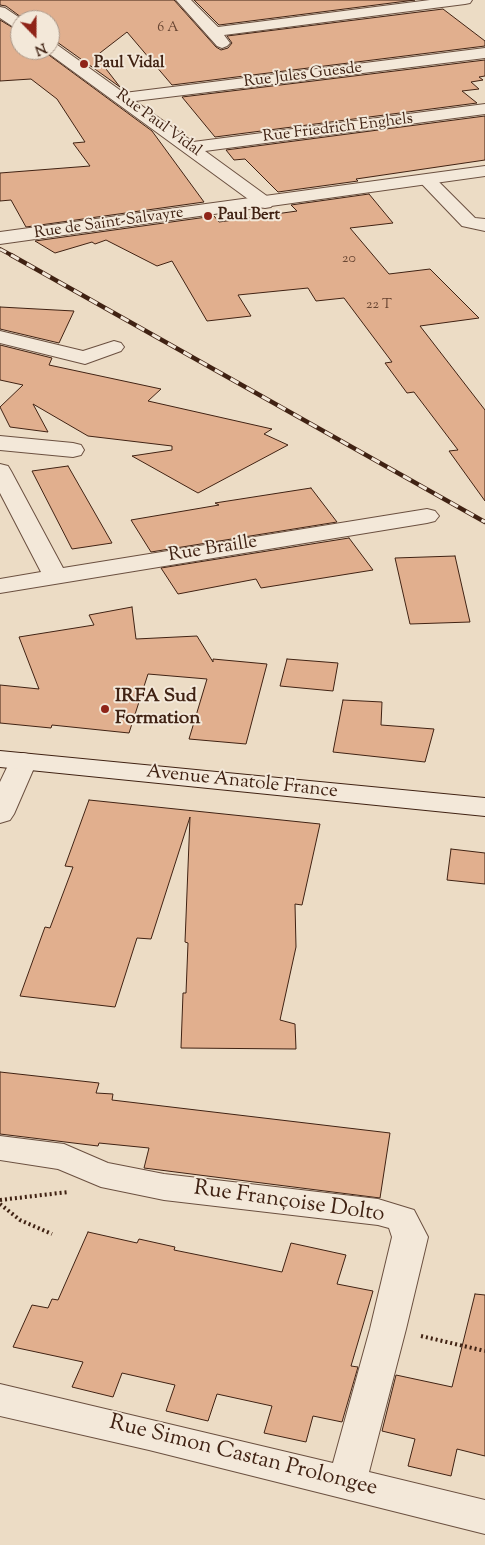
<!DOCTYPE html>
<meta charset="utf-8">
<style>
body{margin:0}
#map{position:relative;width:485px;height:1545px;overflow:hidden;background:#ecdcc5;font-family:"Sorts Mill Goudy",serif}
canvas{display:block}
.north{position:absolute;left:10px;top:10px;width:50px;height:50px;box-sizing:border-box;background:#f3e8d9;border:1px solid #ab998a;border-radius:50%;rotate:158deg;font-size:14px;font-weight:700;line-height:20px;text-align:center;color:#402213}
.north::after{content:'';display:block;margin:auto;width:18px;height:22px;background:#8f2418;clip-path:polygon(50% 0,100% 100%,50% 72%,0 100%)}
</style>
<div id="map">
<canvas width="485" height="1545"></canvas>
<div class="north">N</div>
</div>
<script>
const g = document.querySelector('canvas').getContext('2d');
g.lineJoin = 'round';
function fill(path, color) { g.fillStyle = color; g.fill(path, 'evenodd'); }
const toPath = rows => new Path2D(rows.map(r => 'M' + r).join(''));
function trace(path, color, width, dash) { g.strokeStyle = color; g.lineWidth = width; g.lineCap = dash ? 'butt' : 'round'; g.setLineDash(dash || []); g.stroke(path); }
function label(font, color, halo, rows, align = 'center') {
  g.font = font + ' "Sorts Mill Goudy",serif'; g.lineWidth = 4; g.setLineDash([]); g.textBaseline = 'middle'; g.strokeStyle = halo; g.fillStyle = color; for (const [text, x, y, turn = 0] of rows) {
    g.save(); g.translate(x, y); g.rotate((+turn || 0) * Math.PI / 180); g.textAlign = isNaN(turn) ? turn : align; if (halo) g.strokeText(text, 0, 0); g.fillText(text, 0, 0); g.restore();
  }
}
const building = toPath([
 [0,0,174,0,216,47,221,50,228,48,232,43,227,36,443,9,485,41,485,46,172,85,127,32,96,56,120,87,57,42,50,40,50,20,25,20,6,6,0,5,0,0],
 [194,0,415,0,219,25,194,0],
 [0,20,20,32,20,50,42,50,152,131,204,202,26,227,11,200,0,201,0,173,90,166,73,143,85,142,57,99,31,79,0,81,0,20],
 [485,60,485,76,479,77,483,80,471,82,479,89,462,91,477,103,215,137,182,97,485,60],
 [485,116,485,160,356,179,358,181,278,192,245,159,234,160,226,150,485,116],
 [369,194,393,223,350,228,389,274,430,269,479,318,420,326,485,410,485,501,449,451,458,450,414,392,407,393,385,363,392,362,344,298,316,301,308,288,238,295,251,316,207,321,172,261,157,266,106,240,95,244,92,242,55,253,35,241,214,216,219,222,297,211,291,205,369,194],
 [0,307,74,311,59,343,0,329,0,307],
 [0,345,52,358,49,365,161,389,148,401,272,429,264,434,288,445,198,493,132,456,172,450,172,446,88,436,33,404,48,432,10,427,0,407,23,385,0,380,0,345],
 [68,466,112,543,72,549,32,471,68,466],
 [311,488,337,522,151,552,131,520,219,505,215,503,311,488],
 [349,538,373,570,261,588,256,579,178,594,161,568,349,538],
 [455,556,470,622,410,624,395,558,455,556],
 [132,607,136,639,197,636,213,662,213,659,267,664,246,744,189,739,207,679,148,674,129,733,52,725,51,728,0,723,0,685,39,689,19,637,94,625,89,615,132,607],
 [287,659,338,663,333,691,280,686,287,659],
 [343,700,382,702,381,725,434,729,425,762,333,752,343,700],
 [89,800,320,824,302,905,295,904,296,947,280,1020,295,1024,296,1049,181,1048,183,993,186,993,188,943,185,942,190,817,151,939,137,938,115,1007,20,996,45,927,50,928,73,867,65,866,89,800],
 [451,849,485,853,485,884,447,880,451,849],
 [0,1072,99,1083,96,1093,113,1094,112,1100,390,1133,380,1198,144,1168,149,1148,99,1143,98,1146,0,1134,0,1072],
 [88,1232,137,1243,139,1239,175,1247,174,1250,282,1272,291,1243,346,1255,337,1284,373,1291,351,1366,358,1367,342,1422,313,1416,306,1442,264,1433,272,1406,217,1394,208,1421,166,1411,175,1385,122,1373,113,1397,72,1387,83,1362,13,1347,32,1305,48,1308,52,1299,58,1300,88,1232],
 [475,1294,485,1295,485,1456,457,1449,451,1476,408,1466,415,1439,382,1431,396,1375,452,1387,475,1294]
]);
const path = toPath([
 [0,1200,68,1192],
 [0,1204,20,1220,52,1234],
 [421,1336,485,1351]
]);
const minor = toPath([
 [176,0,191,0,218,27,430,0,472,0,470,3,465,4,224,35,230,43,227,46,222,48,217,46,176,0],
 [0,7,5,8,23,20,20,20,20,30,15,28,0,18,0,7],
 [50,42,56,44,124,93,485,48,485,58,135,101,193,142,485,104,485,114,205,151,271,199,274,203,271,207,265,208,259,207,44,50,50,50,50,42],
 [427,175,433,176,475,218,485,219,485,231,462,226,418,180,421,176,427,175],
 [0,331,83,351,114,341,121,343,124,347,121,351,85,364,0,343,0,331],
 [0,436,73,443,81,445,84,450,81,455,73,457,0,450,0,436],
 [0,464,8,466,11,471,63,568,427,509,435,511,439,516,435,521,427,523,0,593,0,579,41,572,0,493,0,464],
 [23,753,33,755,37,761,14,814,10,820,0,823,0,782,13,755,23,753],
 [0,1136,64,1144,108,1163,164,1174,378,1199,414,1210,428,1237,406,1329,369,1472,485,1500,485,1534,149,1450,0,1416,0,1384,333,1463,370,1329,392,1237,389,1228,378,1225,164,1200,101,1187,58,1169,0,1160,0,1136]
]);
const tertiary = toPath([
 [485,166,485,176,0,244,0,232,485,166]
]);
const secondary = toPath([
 [0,751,485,798,485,816,0,767,0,751]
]);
const railFar1 = toPath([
 [0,249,13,256]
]);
const rail = toPath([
 [11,255,485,522]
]);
const markers = [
 [84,64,5,"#8f2418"],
 [208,216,5,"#8f2418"],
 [105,709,5,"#8f2418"]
];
const farNumbernames = [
 ["6 A",168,29],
 ["20",349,260],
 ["22 T",379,306]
];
const farPoinames = [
 ["Paul Vidal",94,64],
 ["Paul Bert",218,216]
];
const farStreetnames = [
 ["Rue Jules Guesde",303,76,-7],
 ["Rue Paul Vidal",158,124,36],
 ["Rue Friedrich Enghels",338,129,-7],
 ["Rue de Saint-Salvayre",109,224,-8]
];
const streetNames = [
 ["Rue Braille",213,550,-9],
 ["Avenue Anatole France",242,783,6]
];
const poiNames = [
 ["IRFA Sud",115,698],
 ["Formation",115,720]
];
const nearStreetnames = [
 ["Rue Françoise Dolto",289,1203,8],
 ["Rue Simon Castan Prolongee",243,1457,14]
];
fill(building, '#e1af8e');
trace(building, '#402213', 1);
trace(minor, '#6b5040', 2);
trace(tertiary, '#6b5040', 2);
trace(secondary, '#402213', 2);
trace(path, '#402213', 4, [2, 3]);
fill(minor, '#f3e8d9');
fill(tertiary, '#f3e8d9');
fill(secondary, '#f3e8d9');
trace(railFar1, '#402213', 4);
trace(rail, '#402213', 4.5);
trace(railFar1, '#f3e8d9', 2.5, [7]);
trace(rail, '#f3e8d9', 3, [9]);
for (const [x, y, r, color] of markers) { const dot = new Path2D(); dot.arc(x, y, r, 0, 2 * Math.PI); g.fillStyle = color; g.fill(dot); trace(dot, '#f3e8d9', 2); }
label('14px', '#684532', null, farNumbernames);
label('bold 16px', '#402213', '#f3e8d9', farPoinames, 'left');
label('16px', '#402213', '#f3e8d9', farStreetnames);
label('19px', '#402213', '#f3e8d9', streetNames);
label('bold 19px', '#402213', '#f3e8d9', poiNames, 'left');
label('22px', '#402213', '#f3e8d9', nearStreetnames);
</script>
